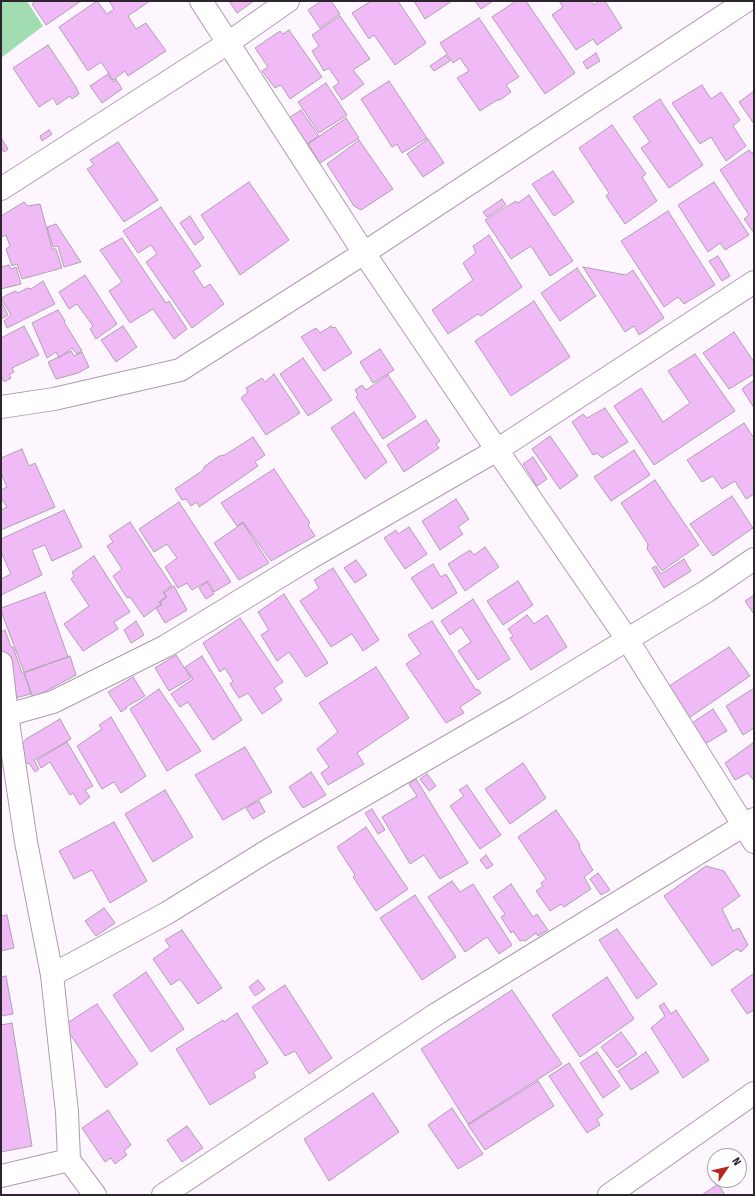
<!DOCTYPE html>
<style>
body{margin:0}
#map{position:relative;width:755px;height:1196px;overflow:hidden;background:#fef6ff;font-family:"Fira Sans Condensed",sans-serif}
canvas{display:block}
.frame{position:absolute;inset:0;border:2px solid #2c252d;pointer-events:none}
.north{position:absolute;left:707px;top:1148px;width:40px;height:40px;box-sizing:border-box;background:#fff;border:1px solid #aba8ab;border-radius:50%;rotate:56deg;font-size:11px;font-weight:700;line-height:16px;text-align:center;color:#2c252d}
.north::after{content:'';display:block;margin:auto;width:14px;height:18px;background:#b52819;clip-path:polygon(50% 0,100% 100%,50% 72%,0 100%)}
</style>
<div id="map">
<canvas width="755" height="1196"></canvas>
<div class="frame"></div>
<div class="north">N</div>
</div>
<script>
const g = document.querySelector('canvas').getContext('2d');
g.lineJoin = 'round';
function fill(path, color) { g.fillStyle = color; g.fill(path, 'evenodd'); }
const toPath = rows => new Path2D(rows.map(r => 'M' + r).join(''));
function trace(path, color, width, dash) { g.strokeStyle = color; g.lineWidth = width; g.lineCap = dash ? 'butt' : 'round'; g.setLineDash(dash || []); g.stroke(path); }
const green = toPath([
 [1,1,27,1,43,26,1,58]
]);
const building = toPath([
 [36,1,81,1,46,25,32,4,36,1],
 [97,1,107,14,114,9,109,1,150,1,128,16,136,29,146,23,166,51,128,76,125,71,113,80,101,62,88,71,59,27,97,1],
 [229,1,254,1,237,13,229,1],
 [321,1,331,1,340,14,320,28,308,10,321,1],
 [371,1,398,1,426,43,395,65,374,35,369,39,352,13,371,1],
 [414,1,452,1,425,19,414,1],
 [475,1,493,1,481,9,475,1],
 [516,1,526,1,575,73,545,94,492,17,516,1],
 [559,1,591,1,594,5,599,1,605,1,622,28,597,45,593,39,576,50,552,15,563,7,559,1],
 [340,16,370,59,353,70,364,84,342,100,333,87,339,83,329,68,324,71,312,51,319,46,312,35,340,16],
 [479,18,519,77,506,85,511,92,500,100,497,100,480,111,457,78,469,71,460,58,453,63,440,43,479,18],
 [289,30,322,77,290,99,281,85,275,88,262,71,268,67,255,48,280,31,283,34,289,30],
 [48,45,76,87,79,94,72,99,70,96,57,105,53,98,39,107,13,68,48,45],
 [596,53,600,61,587,69,583,62,596,53],
 [446,55,450,61,434,71,430,66,446,55],
 [108,74,113,82,116,79,122,89,102,103,90,86,108,74],
 [389,81,427,138,402,153,397,144,392,147,361,99,389,81],
 [326,83,347,115,319,133,298,102,326,83],
 [702,85,711,99,721,92,740,120,733,126,746,146,726,161,711,137,700,144,672,103,702,85],
 [754,91,754,124,739,102,754,91],
 [660,99,703,165,669,188,641,148,650,142,633,117,660,99],
 [301,110,319,136,307,144,289,118,301,110],
 [346,118,359,138,320,163,308,144,346,118],
 [612,125,646,174,642,177,657,201,625,224,606,196,609,193,579,148,612,125],
 [49,130,52,134,42,141,40,136,49,130],
 [2,139,8,149,4,152,1,146,1,140,2,139],
 [428,139,444,163,423,177,407,154,428,139],
 [359,140,393,189,361,210,354,206,327,164,359,140],
 [118,142,158,200,124,222,87,169,94,165,90,160,118,142],
 [749,150,752,153,754,152,754,233,744,219,749,215,720,170,749,150],
 [553,171,574,202,554,216,532,184,553,171],
 [249,182,289,240,240,275,201,215,249,182],
 [714,182,749,235,725,250,720,243,708,252,678,205,714,182],
 [529,195,573,261,550,276,531,246,511,259,485,220,516,201,518,203,529,195],
 [502,199,506,205,487,217,483,212,502,199],
 [24,202,28,206,40,204,52,249,56,249,62,268,22,279,17,264,12,266,6,249,10,246,6,235,1,237,1,216,24,202],
 [161,207,201,266,193,271,204,288,210,284,224,304,192,328,146,262,157,254,151,245,138,253,123,231,161,207],
 [668,211,715,285,684,304,678,297,664,307,621,241,668,211],
 [190,216,204,238,195,245,180,223,190,216],
 [56,224,81,262,64,267,58,246,53,247,47,227,56,224],
 [489,235,522,287,481,316,478,314,448,334,432,310,473,280,463,263,476,253,473,246,489,235],
 [122,238,166,303,169,301,187,329,174,339,153,309,130,323,109,291,122,282,100,250,122,238],
 [718,256,730,276,722,281,709,261,718,256],
 [9,265,11,269,16,267,21,284,1,289,1,267,9,265],
 [583,267,626,275,633,270,664,318,639,335,634,326,625,332,583,267],
 [577,268,596,296,560,321,541,293,577,268],
 [85,275,117,324,96,339,90,329,93,326,77,304,69,309,59,292,85,275],
 [43,281,55,304,7,328,4,321,11,315,1,298,15,291,18,293,27,288,31,289,43,281],
 [1,301,8,315,1,319,1,301],
 [534,301,570,357,511,396,475,341,534,301],
 [58,310,65,321,64,322,82,351,77,354,72,348,59,358,56,352,47,358,32,323,58,310],
 [24,326,39,355,12,368,14,372,9,375,11,378,4,382,1,376,1,338,24,326],
 [123,326,137,347,116,362,101,340,123,326],
 [331,326,332,328,335,327,352,353,324,371,301,337,316,328,320,333,331,326],
 [734,332,754,362,754,374,729,389,703,353,734,332],
 [380,349,394,370,373,383,360,362,380,349],
 [71,351,74,356,82,352,89,367,78,373,56,379,48,362,71,351],
 [695,354,735,411,654,465,614,406,641,388,663,422,690,403,668,371,695,354],
 [303,358,332,400,308,416,280,374,303,358],
 [274,374,300,413,266,435,241,398,248,392,246,388,262,378,265,382,274,374],
 [388,375,416,417,383,439,356,397,358,395,355,390,362,385,366,390,388,375],
 [754,380,754,408,742,389,754,380],
 [605,408,628,442,602,458,597,453,593,455,572,422,583,414,587,418,605,408],
 [354,412,387,462,365,479,331,428,354,412],
 [426,420,440,441,436,444,439,448,404,472,387,445,426,420],
 [744,423,754,438,754,494,746,499,735,481,722,489,713,476,702,482,687,460,744,423],
 [550,436,578,476,560,489,532,449,550,436],
 [253,437,265,455,255,462,258,466,199,507,197,502,191,506,186,499,182,500,175,489,202,471,205,466,219,456,225,455,253,437],
 [22,449,29,466,35,463,55,507,1,530,1,510,7,507,1,498,1,490,7,487,1,473,1,458,22,449],
 [634,450,650,475,611,501,594,477,634,450],
 [533,457,547,479,537,486,523,464,533,457],
 [274,469,310,523,308,525,315,536,271,561,243,522,237,526,221,503,274,469],
 [655,480,699,545,662,571,647,549,648,544,621,503,655,480],
 [732,496,753,528,713,556,690,524,732,496],
 [456,499,469,519,458,527,463,534,440,550,422,521,456,499],
 [179,502,231,582,214,592,208,581,192,590,187,583,178,588,165,567,177,558,167,544,154,552,139,529,179,502],
 [64,510,82,547,52,561,45,545,32,550,42,575,1,595,1,579,11,574,1,552,1,539,64,510],
 [130,522,172,586,163,592,166,597,159,602,161,604,144,617,130,597,127,598,113,576,122,569,107,546,113,542,109,536,130,522],
 [243,523,269,563,239,580,214,543,243,523],
 [409,527,427,554,405,569,384,538,396,530,398,534,409,527],
 [485,547,499,567,465,591,448,564,470,550,474,555,485,547],
 [94,556,130,612,114,622,118,629,83,651,64,624,89,606,71,579,74,576,72,572,94,556],
 [684,559,691,571,664,588,652,568,656,566,661,574,684,559],
 [356,560,367,575,355,583,344,568,356,560],
 [433,564,441,577,446,574,457,593,432,609,411,578,433,564],
 [333,568,379,640,363,651,352,634,331,647,300,601,319,588,314,580,333,568],
 [518,581,533,605,503,625,487,601,518,581],
 [207,582,214,594,206,599,199,588,207,582],
 [174,586,187,610,165,623,156,608,162,605,160,602,167,597,164,593,174,586],
 [45,592,68,657,24,672,1,611,1,608,45,592],
 [284,594,328,663,306,677,289,652,277,661,261,635,269,630,258,612,284,594],
 [754,595,754,614,745,601,754,595],
 [473,599,510,659,478,680,458,651,471,642,461,627,450,635,441,621,473,599],
 [527,615,534,624,547,615,567,647,531,670,510,638,513,636,508,629,527,615],
 [240,618,283,682,274,688,282,700,262,714,248,693,239,698,230,684,233,681,225,668,220,672,203,643,240,618],
 [136,621,144,635,131,643,124,630,136,621],
 [432,621,476,690,478,689,481,693,460,707,464,713,446,723,406,664,421,654,408,635,432,621],
 [5,630,11,647,13,647,22,673,24,673,31,694,7,700,1,664,1,632,5,630],
 [729,647,750,676,689,718,666,688,729,647],
 [176,655,191,678,169,691,155,668,176,655],
 [70,656,76,675,33,698,24,673,70,656],
 [202,656,242,720,213,740,188,702,180,707,171,694,193,679,185,667,202,656],
 [376,667,409,718,357,753,364,764,328,785,321,773,329,767,317,749,338,732,319,703,376,667],
 [133,677,145,696,126,707,127,708,121,712,108,692,133,677],
 [754,688,754,728,743,735,726,706,754,688],
 [159,689,201,751,167,771,130,709,159,689],
 [713,709,727,731,705,744,692,723,713,709],
 [111,717,146,776,121,793,114,782,102,789,77,746,102,729,99,725,111,717],
 [60,719,71,739,34,760,39,769,35,772,29,763,27,764,19,749,26,739,60,719],
 [67,742,93,786,85,790,90,797,80,805,73,793,70,795,50,762,41,768,37,760,67,742],
 [754,742,754,781,748,773,735,780,725,763,754,742],
 [245,747,272,792,223,820,195,775,245,747],
 [523,763,546,798,510,824,485,789,523,763],
 [311,772,326,795,303,808,289,787,311,772],
 [427,774,436,786,429,791,420,779,427,774],
 [416,779,468,863,440,879,424,855,410,864,382,817,417,796,409,784,416,779],
 [467,785,501,835,480,849,450,806,464,796,459,790,467,785],
 [165,790,193,837,153,862,125,814,165,790],
 [259,801,265,812,253,819,246,808,259,801],
 [372,809,385,830,378,834,365,813,372,809],
 [556,810,579,843,580,849,593,870,584,877,591,889,564,907,561,904,550,911,536,891,543,886,541,883,546,879,518,837,556,810],
 [114,822,147,881,110,903,92,870,74,879,59,851,114,822],
 [366,827,408,889,376,911,353,877,355,875,337,847,366,827],
 [486,855,493,865,487,869,480,860,486,855],
 [706,866,724,871,740,896,722,909,733,931,739,928,748,945,741,952,737,949,712,966,664,896,706,866],
 [598,873,610,890,601,895,590,879,598,873],
 [452,881,460,892,473,884,512,945,499,954,487,937,465,952,428,897,452,881],
 [511,884,533,917,537,914,548,930,538,936,536,933,525,941,523,940,520,941,513,931,511,933,501,917,505,914,493,897,511,884],
 [415,895,456,957,422,980,380,918,415,895],
 [104,908,115,923,96,936,85,921,104,908],
 [7,915,14,948,1,951,1,916,7,915],
 [617,929,657,984,637,999,599,940,617,929],
 [182,930,222,988,198,1004,180,979,171,985,153,959,170,947,165,940,182,930],
 [146,972,184,1029,151,1052,113,995,146,972],
 [754,973,754,1010,747,1014,731,990,754,973],
 [6,976,13,1014,1,1016,1,977,6,976],
 [607,977,634,1019,580,1057,552,1015,607,977],
 [258,980,265,989,255,996,249,987,258,980],
 [285,985,332,1058,309,1074,295,1051,285,1056,252,1007,285,985],
 [512,990,562,1064,468,1124,421,1049,512,990],
 [664,1003,671,1014,676,1010,709,1060,683,1078,651,1028,665,1016,659,1006,664,1003],
 [97,1004,138,1064,106,1088,64,1025,97,1004],
 [237,1013,268,1063,253,1072,256,1077,210,1105,176,1049,223,1020,224,1022,237,1013],
 [12,1023,32,1146,1,1152,1,1025,12,1023],
 [621,1032,637,1054,617,1068,601,1047,621,1032],
 [597,1052,620,1086,603,1098,580,1063,597,1052],
 [646,1052,659,1072,631,1090,618,1071,646,1052],
 [569,1063,603,1115,597,1119,600,1125,587,1133,549,1076,569,1063],
 [538,1081,554,1106,485,1150,468,1125,538,1081],
 [373,1093,399,1132,329,1181,304,1139,373,1093],
 [452,1108,483,1154,458,1169,428,1125,452,1108],
 [108,1110,131,1145,124,1151,127,1155,115,1164,111,1158,105,1162,82,1128,108,1110],
 [187,1126,203,1148,182,1162,167,1140,187,1126],
 [718,1184,725,1195,702,1195,718,1184]
]);
const street = toPath([
 [201,1,364,253,497,450,627,639,754,842],
 [1,189,228,43,288,1],
 [1,407,54,399,180,370,364,253,746,1],
 [1,663,7,715,26,842,52,975,67,1112,69,1160,95,1195],
 [7,715,53,702,166,646,310,558,497,450,754,282],
 [52,975,167,913,267,851,520,705,707,591,754,559],
 [1,1176,69,1160],
 [163,1195,438,1013,754,819]
]);
const secondary = toPath([
 [609,1195,754,1093]
]);
fill(green, '#a2dcb1');
fill(building, '#f0baf6');
trace(building, '#b19fb3', 1);
trace(street, '#ad9baf', 24);
trace(secondary, '#ad9baf', 24);
trace(street, '#fff', 22);
trace(secondary, '#fff', 22);
</script>
